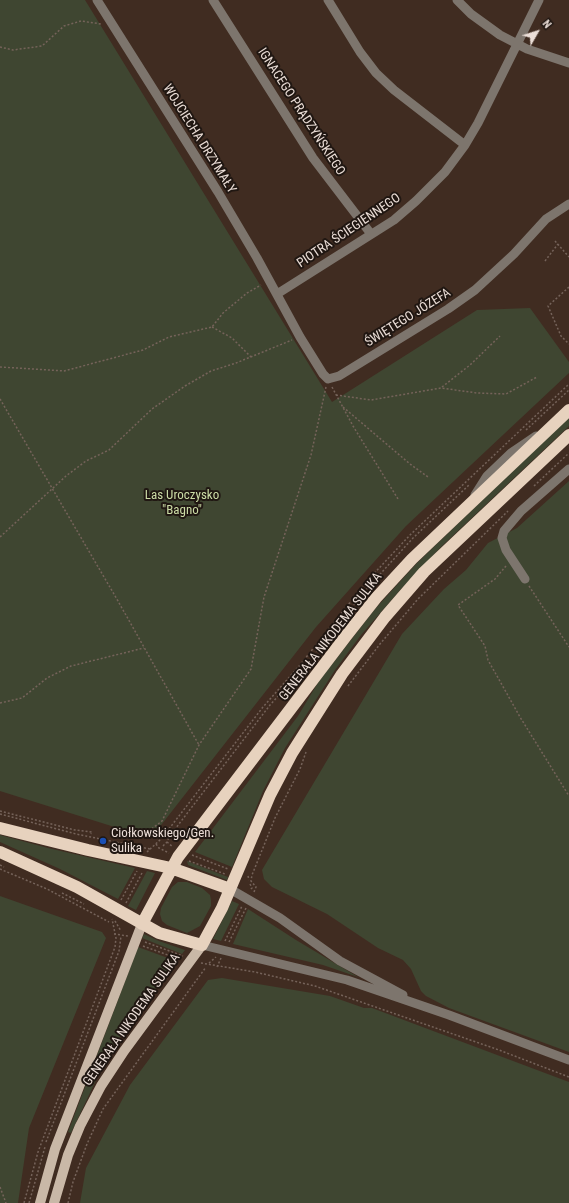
<!DOCTYPE html>
<meta charset="utf-8">
<style>
body{margin:0}
#map{position:relative;width:569px;height:1203px;overflow:hidden;background:#402c21;font-family:"Roboto Condensed",sans-serif}
canvas{display:block}
.north{position:absolute;left:517px;top:12px;width:40px;height:40px;-webkit-text-stroke:3px #201712;paint-order:stroke;rotate:51deg;font-size:11px;font-weight:700;line-height:16px;text-align:center;color:#ebded7}
.north::after{content:'';display:block;margin:auto;width:14px;height:18px;background:#ebded7;clip-path:polygon(50% 0,100% 100%,50% 72%,0 100%)}
</style>
<div id="map">
<canvas width="569" height="1203"></canvas>
<div class="north">N</div>
</div>
<script>
const g = document.querySelector('canvas').getContext('2d');
g.lineJoin = 'round';
function fill(path, color) { g.fillStyle = color; g.fill(path, 'evenodd'); }
const toPath = rows => new Path2D(rows.map(r => 'M' + r).join(''));
function trace(path, color, width, dash) { g.strokeStyle = color; g.lineWidth = width; g.lineCap = dash ? 'butt' : 'round'; g.setLineDash(dash || []); g.stroke(path); }
function label(font, color, halo, rows, align = 'center') {
  g.font = font + ' "Roboto Condensed",sans-serif'; g.lineWidth = 4; g.setLineDash([]); g.textBaseline = 'middle'; g.strokeStyle = halo; g.fillStyle = color; for (const [text, x, y, turn = 0] of rows) {
    g.save(); g.translate(x, y); g.rotate((+turn || 0) * Math.PI / 180); g.textAlign = isNaN(turn) ? turn : align; if (halo) g.strokeText(text, 0, 0); g.fillText(text, 0, 0); g.restore();
  }
}
const green = toPath([
 [0,0,85,0,332,402,477,310,530,308,569,362,569,373,406,526,316,627,158,829,140,835,0,791],
 [569,417,569,426,441,547,401,589,361,635,335,670,285,748,263,791,232,867,195,852,298,716,319,681,375,609,417,563],
 [569,481,569,1052,449,1008,426,996,421,991,411,969,403,960,378,948,327,914,272,887,264,879,262,870,402,634,444,589,466,570,488,543,517,528],
 [0,835,48,848,135,868,118,899,60,869,0,842],
 [187,861,228,877,227,880,188,865],
 [147,871,155,873,136,910,128,906],
 [178,882,187,882,202,888,210,895,211,900,211,906,200,926,187,933,167,925,162,921,160,914,161,908,172,887],
 [0,896,102,932,106,938,29,1128,18,1203,0,1203],
 [232,901,239,904,221,941,213,939],
 [248,909,296,940,358,977,323,965,233,944],
 [144,934,159,941,185,950,182,954,142,938],
 [138,947,176,961,117,1041,107,1057,71,1133,68,1132],
 [222,978,330,996,364,1008,372,1008,569,1082,569,1203,80,1203,86,1168,130,1085,208,980]
]);
const path = toPath([
 [0,47,13,50,42,46,64,26,81,21,101,24],
 [555,241,569,257],
 [545,261,558,244],
 [569,287,548,306,561,336,569,344],
 [212,327,232,338,251,357],
 [0,367,64,371,143,350,169,337,212,327,223,313,247,293,261,285],
 [332,387,353,426,398,499],
 [442,387,470,365,500,336],
 [336,395,371,400,441,388,477,393,506,394,537,377],
 [0,399,118,601,199,745],
 [343,407,410,464,428,477],
 [526,430,569,390],
 [534,486,569,453],
 [0,537,66,476,86,461,109,450,152,409,185,386,211,371,236,363,292,340],
 [506,566,495,579,458,605,485,646,488,660,520,717,569,796],
 [529,586,569,647],
 [348,686,380,644,418,599,508,511],
 [0,703,22,698,47,678,71,666,144,648],
 [0,811,75,830,92,832,91,834],
 [0,814,76,834,150,849],
 [125,836,149,831,162,821,199,745,251,669,264,597,311,455,326,387],
 [167,842,173,847],
 [156,844,159,848,169,853],
 [163,846,167,842,169,837,270,705,304,668,362,594,413,538,470,484],
 [147,852,162,838,263,707,300,665,368,580,410,535,569,384],
 [192,855,228,869],
 [189,861,225,874],
 [0,865,4,867],
 [0,869,47,889,109,922],
 [248,876,249,880],
 [250,884,252,888,250,890],
 [254,892,256,887,251,881,252,875,275,818,300,769,306,752],
 [62,893,84,904],
 [121,900,137,871],
 [126,903,142,873],
 [115,921,121,931],
 [114,934,128,936],
 [225,941,242,906],
 [145,942,183,956],
 [229,942,246,908],
 [143,946,179,959],
 [201,963,255,972,315,986,499,1050,569,1077],
 [209,963,216,957],
 [217,967,221,958],
 [46,1142,119,951,121,936],
 [0,1187,6,1203],
 [24,1203,38,1152,115,947,116,938,112,919],
 [29,1203,45,1147],
 [68,1203,73,1182,87,1144,103,1109,206,967]
]);
const minor = toPath([
 [97,0,218,192,257,258,300,337,323,374,328,379,339,376,448,309,475,290,514,254,546,219,569,204],
 [213,0,313,158,371,234],
 [328,0,360,52,376,73,394,90,465,145],
 [457,0,471,14,500,35,527,49,569,63],
 [277,294,394,220,416,201,445,172,465,145,478,123,539,0],
 [475,495,487,476,511,453,536,436],
 [525,579,506,550,502,538,504,531,521,511,569,469],
 [230,889,280,918,340,961,403,995],
 [202,945,347,980,449,1015,569,1060]
]);
const major = toPath([
 [40,1203,55,1149,142,924],
 [54,1203,68,1155,80,1126,101,1086,124,1051,202,945]
]);
const highway = toPath([
 [0,828,88,850,171,868,230,889],
 [0,852,77,887,159,933,202,945,222,908,270,795,292,753,342,674,385,617,424,572,569,435],
 [142,924,178,857,346,636,376,598,412,559,569,410]
]);
const markers = [
 [103,841,4,"#1a4fb4"]
];
const streetNames = [
 ["IGNACEGO PRĄDZYŃSKIEGO",301,112,57],
 ["WOJCIECHA DRZYMAŁY",199,139,58],
 ["PIOTRA ŚCIEGIENNEGO",349,231,-34],
 ["ŚWIĘTEGO JÓZEFA",408,318,-32],
 ["GENERAŁA NIKODEMA SULIKA",331,637,-52],
 ["GENERAŁA NIKODEMA SULIKA",132,1020,-55]
];
const parkNames = [
 ["Las Uroczysko",182,496],
 ["\"Bagno\"",182,511]
];
const poiNames = [
 ["Ciołkowskiego/Gen.",111,834],
 ["Sulika",111,849]
];
fill(green, '#3f4631');
trace(path, '#75635a', 1.5, [2, 2]);
trace(minor, '#7d756d', 9);
trace(major, '#c9b8a7', 10);
trace(highway, '#e7d2be', 12);
for (const [x, y, r, color] of markers) { const dot = new Path2D(); dot.arc(x, y, r, 0, 2 * Math.PI); g.fillStyle = color; g.fill(dot); trace(dot, '#201712', 1.5); }
label('13px', '#ebded7', '#201712', streetNames);
label('13px', '#ccdca6', '#201712', parkNames);
label('13px', '#ebded7', '#201712', poiNames, 'left');
</script>
